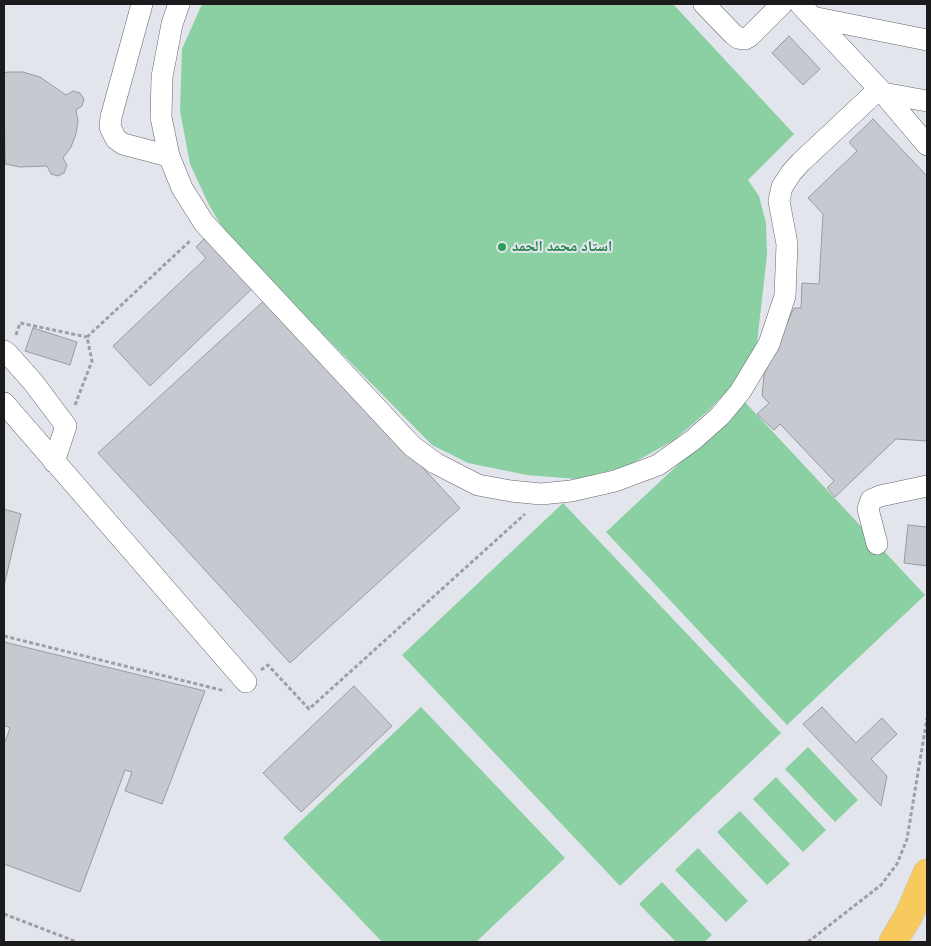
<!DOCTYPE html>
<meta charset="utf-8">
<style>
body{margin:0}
#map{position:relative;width:931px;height:946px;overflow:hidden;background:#e3e5ed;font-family:"Libre Baskerville",serif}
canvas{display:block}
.frame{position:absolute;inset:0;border:5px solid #1b1b1e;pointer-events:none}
</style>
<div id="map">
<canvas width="931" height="946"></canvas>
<div class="frame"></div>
</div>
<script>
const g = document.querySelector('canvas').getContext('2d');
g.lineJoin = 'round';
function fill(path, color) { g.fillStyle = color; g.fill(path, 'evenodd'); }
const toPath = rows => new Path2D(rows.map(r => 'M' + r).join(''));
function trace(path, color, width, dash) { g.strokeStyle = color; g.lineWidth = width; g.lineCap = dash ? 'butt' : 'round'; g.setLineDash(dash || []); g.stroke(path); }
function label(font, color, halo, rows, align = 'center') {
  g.font = font + ' "Libre Baskerville","Noto Naskh Arabic",serif'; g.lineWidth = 4; g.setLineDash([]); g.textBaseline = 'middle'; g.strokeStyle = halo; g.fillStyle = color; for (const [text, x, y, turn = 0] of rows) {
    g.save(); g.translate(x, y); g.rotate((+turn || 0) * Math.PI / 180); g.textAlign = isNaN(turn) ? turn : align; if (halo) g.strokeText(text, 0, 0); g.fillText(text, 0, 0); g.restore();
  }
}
const green = toPath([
 [202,4,673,4,794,134,748,180,759,196,766,223,767,255,757,343,737,381,709,410,674,440,628,466,577,479,527,475,468,463,432,445,229,239,209,205,190,164,180,111,182,49],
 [745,402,925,595,787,725,606,532],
 [563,503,781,733,620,886,402,655],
 [421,707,565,858,476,942,382,942,283,838],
 [808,747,858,800,835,822,785,769],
 [776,777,826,830,803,852,753,799],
 [740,811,790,864,767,885,717,832],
 [698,848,748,901,726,922,675,870],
 [662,882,712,935,704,942,676,942,639,904]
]);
const building = toPath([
 [789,36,820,69,803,85,772,53,789,36],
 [8,72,23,72,40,77,66,95,73,91,80,93,84,99,82,106,76,110,78,121,76,134,71,147,63,158,67,165,64,173,58,176,51,174,47,166,20,167,5,164,4,73,8,72],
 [873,119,927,176,927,441,896,439,835,497,827,488,834,481,780,424,774,430,757,414,769,403,762,396,764,375,794,308,801,308,802,283,819,284,823,214,808,198,857,151,849,142,873,119],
 [204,239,257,284,150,386,113,346,206,258,196,247,204,239],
 [267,298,460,508,290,663,98,453,267,298],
 [33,328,77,342,70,365,25,351,33,328],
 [4,509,21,514,4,586,4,509],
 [908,525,927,527,927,566,904,563,908,525],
 [4,642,205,691,162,804,125,791,132,772,125,770,80,892,4,864,4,745,10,728,4,725,4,642],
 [354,686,392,726,301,812,263,773,354,686],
 [822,707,856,743,882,718,897,734,871,759,887,776,881,806,803,724,822,707]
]);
const path = toPath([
 [16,335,20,323,87,337],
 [75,405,92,361,87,337,191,240],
 [4,636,225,691],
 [261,670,268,665,309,709,525,514],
 [4,914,77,942],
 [808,942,881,885,897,864,907,839,927,718]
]);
const minor = toPath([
 [142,4,111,117,110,127,116,139,123,144,169,156],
 [179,4,172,24,162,77,161,117,169,156,182,188,204,223,412,446,435,463,478,485,511,491,541,494,571,491,615,481,658,465,693,440,720,416,740,392,769,344,785,296,787,244,779,201,782,187,791,173,801,162,879,89],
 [704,4,733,34,738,38,745,39,750,36,782,4],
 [800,4,883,93,927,145],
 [812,17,927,40],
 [883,93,927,101],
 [4,351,8,354,33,382,66,426,54,462],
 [4,403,246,682],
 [877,544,868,509,871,500,880,496,927,486]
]);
const highway = toPath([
 [893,942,909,915,927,873]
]);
const markers = [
 [502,247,5,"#2e9e5b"]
];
const leisureNames = [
 ["استاد محمد الحمد",512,247]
];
fill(green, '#8bd0a2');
fill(building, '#c7c9d1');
trace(building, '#989aa1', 1);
trace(minor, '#64666d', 22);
trace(highway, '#c4c4c4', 29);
trace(path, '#9e9fa6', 3, [4, 2.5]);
trace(minor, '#fff', 21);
trace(highway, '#f7c95f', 28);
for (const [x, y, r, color] of markers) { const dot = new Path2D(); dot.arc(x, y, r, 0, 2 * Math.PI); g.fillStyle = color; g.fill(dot); trace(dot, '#e3e5ed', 2); }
label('bold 15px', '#27864d', '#e3e5ed', leisureNames, 'left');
</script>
